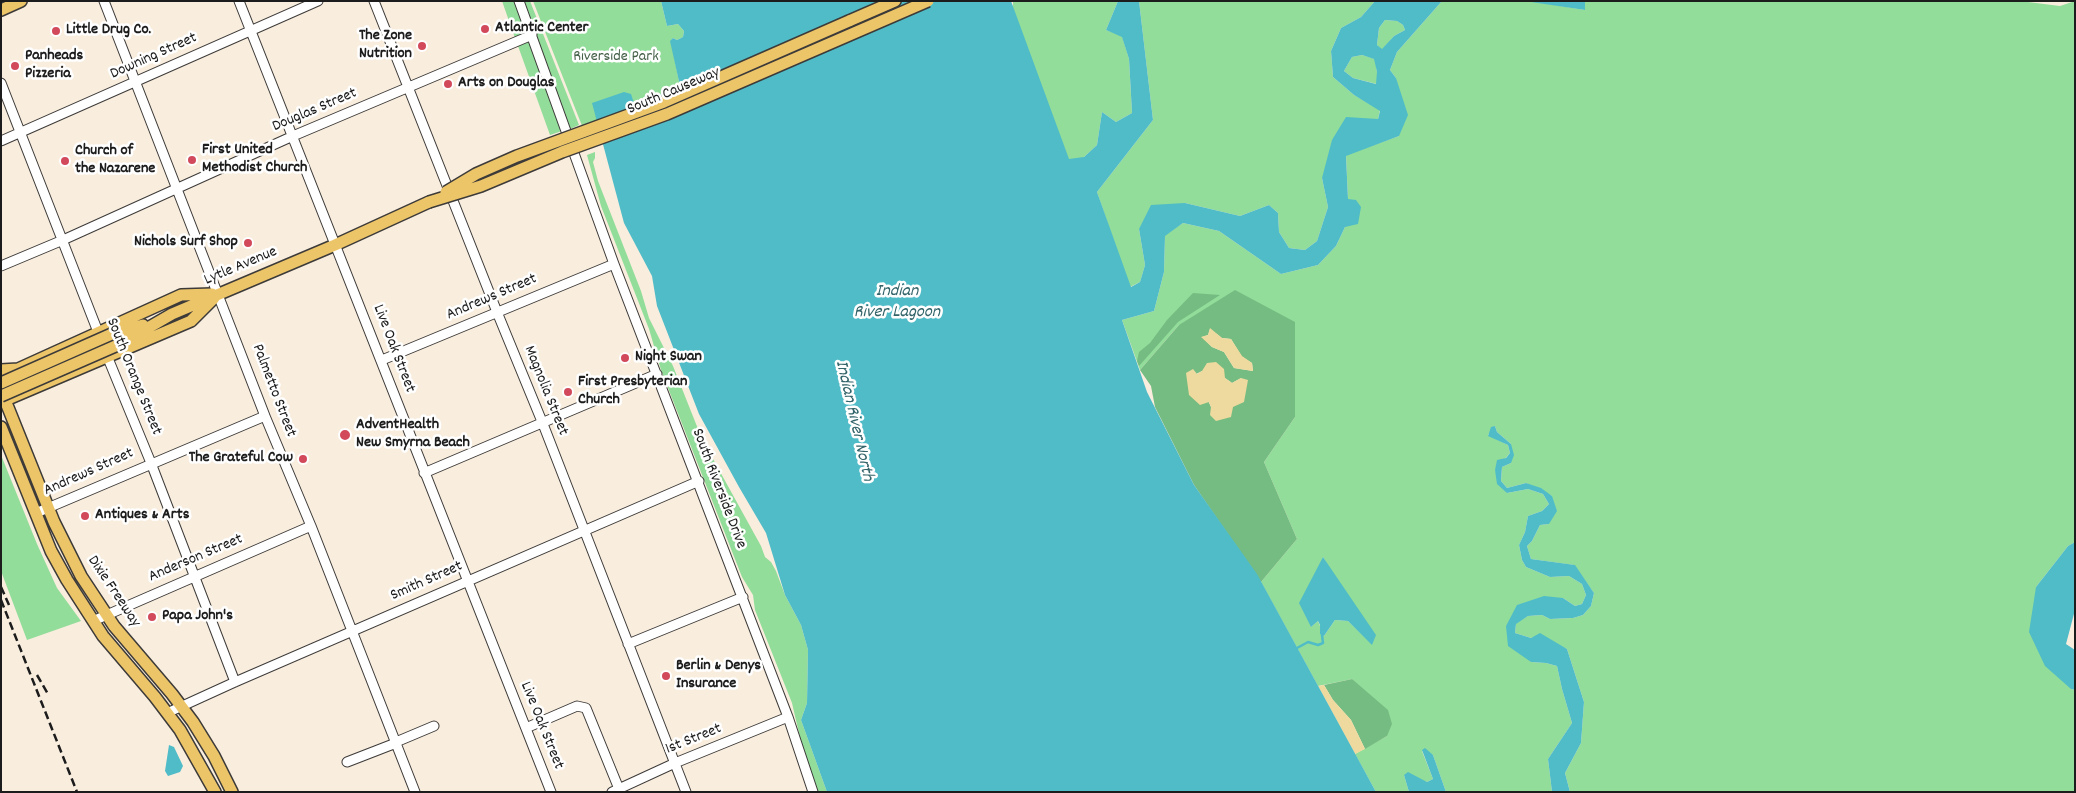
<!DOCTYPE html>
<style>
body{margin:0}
#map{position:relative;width:2076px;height:793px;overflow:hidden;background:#f9edde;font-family:Dekko,sans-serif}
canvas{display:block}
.frame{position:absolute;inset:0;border:2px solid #1c1c1c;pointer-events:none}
</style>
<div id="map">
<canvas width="2076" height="793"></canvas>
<div class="frame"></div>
</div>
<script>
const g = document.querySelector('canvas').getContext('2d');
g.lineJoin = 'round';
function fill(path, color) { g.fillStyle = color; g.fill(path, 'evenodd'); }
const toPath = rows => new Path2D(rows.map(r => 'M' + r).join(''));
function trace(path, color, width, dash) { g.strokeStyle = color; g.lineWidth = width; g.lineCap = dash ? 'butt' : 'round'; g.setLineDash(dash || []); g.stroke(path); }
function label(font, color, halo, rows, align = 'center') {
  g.font = font + ' Dekko,sans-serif'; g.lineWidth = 5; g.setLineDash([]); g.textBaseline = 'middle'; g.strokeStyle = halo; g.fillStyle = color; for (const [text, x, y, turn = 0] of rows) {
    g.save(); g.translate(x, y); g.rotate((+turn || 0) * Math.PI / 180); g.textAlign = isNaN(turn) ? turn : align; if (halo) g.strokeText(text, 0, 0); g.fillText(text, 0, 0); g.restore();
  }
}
const green = toPath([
 [502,1,514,1,527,33,515,38],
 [523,1,530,1,579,125,570,129],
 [533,1,661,1,667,26,678,24,684,31,683,37,677,40,673,38,671,41,683,102,586,136],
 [1013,1,1118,1,1106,30,1122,36,1129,59,1132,113,1116,122,1102,112,1097,145,1084,157,1078,166,1060,153,1013,12],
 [1139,1,1375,1,1361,17,1341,28,1331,51,1333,77,1354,95,1380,110,1378,119,1322,178,1328,207,1317,241,1305,250,1289,248,1279,232,1278,213,1269,205,1240,216,1185,203,1139,229,1145,265,1140,282,1130,287,1123,272,1122,265,1097,192,1153,120],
 [1442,1,1530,1,1585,10,1585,1,2020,1,2060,6,2075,1,2075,542,2068,546,2036,587,2071,689,2075,690,2075,792,1570,792,1565,773,1581,743,1584,702,1567,649,1537,636,1531,638,1515,633,1516,623,1528,616,1542,615,1550,619,1573,618,1583,615,1591,606,1594,593,1574,565,1531,559,1527,546,1532,541,1540,525,1549,524,1552,496,1526,483,1507,488,1501,481,1502,467,1511,463,1511,444,1497,432,1495,426,1488,435,1508,445,1510,453,1495,470,1507,493,1528,489,1543,494,1549,504,1542,511,1528,516,1525,532,1519,545,1522,560,1526,567,1550,577,1569,576,1582,584,1586,595,1582,604,1575,606,1563,598,1506,626,1531,662,1546,663,1557,666,1562,689,1572,723,1548,759,1552,792,1446,792,1433,755,1422,751,1433,779,1427,782,1404,775,1409,792,1376,792,1355,754,1387,736,1352,679,1318,686,1261,582,1297,539,1264,462,1295,417,1295,322,1179,325,1140,370,1122,320,1154,311,1164,272,1165,235,1183,223,1219,231,1281,274,1318,265,1336,246,1345,227,1348,199,1346,155,1399,136,1396,78,1390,70,1397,52],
 [1323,557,1372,644,1348,621,1335,620,1324,636,1318,621,1311,627],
 [1385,20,1397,21,1403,25,1405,30,1394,36,1382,50,1377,45,1379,28],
 [530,41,562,131,550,135,518,46],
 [1362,55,1375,59,1377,72,1377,84,1353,78,1344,71,1352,57],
 [595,152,595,158,593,162,598,181,641,291,649,318,673,366,702,439,761,546,765,557,771,562,776,571,785,595,801,625,808,650,807,703,801,720,827,792,816,792,805,759,792,703,755,610,753,595,742,577,661,370,649,329,601,206,587,155],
 [1,455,37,544,57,588,81,621,27,640,1,571]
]);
const forest = toPath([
 [1235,290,1295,322,1295,417,1264,462,1297,539,1261,582,1194,485,1155,407,1151,386,1140,370,1179,325],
 [1210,329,1222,338,1231,339,1242,357,1252,363,1253,371,1234,368,1224,352,1212,347,1202,337,1208,335],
 [1193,369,1196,374,1202,371,1225,378,1232,383,1241,378,1232,407,1211,407],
 [1193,293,1220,295,1178,322,1139,366,1137,361,1139,352,1150,343,1167,320],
 [1352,679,1388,710,1392,724,1387,736,1365,749,1351,720,1333,700,1324,685]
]);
const sand = toPath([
 [1210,328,1222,338,1231,339,1242,356,1252,363,1253,371,1234,368,1224,352,1212,347,1201,337,1208,335],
 [1216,362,1224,369,1225,378,1232,383,1241,378,1248,380,1244,402,1233,407,1231,417,1216,421,1210,415,1211,407,1209,402,1200,405,1189,395,1186,373,1193,369,1197,374,1202,371,1207,363],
 [1324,685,1333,700,1351,720,1365,749,1355,754,1318,686]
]);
const water = toPath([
 [661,1,1011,1,1069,159,1084,157,1097,145,1102,112,1116,122,1132,113,1129,59,1122,37,1106,30,1118,1,1139,1,1153,120,1097,192,1131,287,1140,282,1145,265,1139,229,1151,205,1185,203,1240,216,1269,205,1278,213,1279,232,1289,248,1305,250,1317,241,1328,207,1322,178,1332,140,1346,117,1378,119,1380,111,1354,95,1333,77,1331,51,1341,28,1361,17,1375,1,1442,1,1397,52,1390,70,1396,78,1408,115,1399,136,1346,156,1348,199,1356,200,1361,207,1358,224,1345,227,1336,246,1318,265,1281,274,1219,231,1183,223,1165,236,1164,272,1154,311,1122,320,1147,392,1194,485,1257,574,1376,792,827,792,801,720,807,703,808,650,801,625,785,595,766,533,739,487,699,414,657,306,652,276,624,223,592,103,624,92,631,94,635,106,680,86,670,41,673,38,677,40,683,37,684,31,678,24,667,26],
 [1385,20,1397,21,1403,25,1405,30,1394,36,1382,49,1377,45,1379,28],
 [1362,55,1374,59,1377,72,1376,84,1353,78,1344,71,1352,57],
 [1530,1,1585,1,1585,10,1531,2],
 [1495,426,1497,432,1511,444,1514,455,1511,463,1502,467,1501,481,1507,488,1526,483,1541,488,1552,496,1557,511,1549,524,1540,525,1532,541,1527,546,1531,559,1575,565,1594,593,1591,606,1583,615,1573,618,1550,619,1542,615,1528,616,1516,624,1515,633,1531,638,1540,633,1567,649,1584,702,1581,743,1565,773,1570,792,1552,792,1548,759,1572,723,1562,689,1557,666,1546,663,1531,662,1508,646,1506,626,1517,605,1544,596,1563,598,1575,606,1582,604,1586,595,1582,584,1569,576,1550,577,1526,567,1522,560,1519,545,1525,532,1528,516,1542,511,1549,504,1543,494,1528,489,1507,493,1497,484,1495,470,1497,460,1506,458,1510,453,1508,445,1488,436,1491,427],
 [2075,542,2075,610,2066,644,2075,650,2075,690,2071,689,2045,666,2029,632,2036,587,2068,546],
 [1323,557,1376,635,1372,645,1348,621,1335,620,1324,636,1320,634,1320,625,1318,621,1311,627,1299,603],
 [169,745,174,747,183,766,180,772,168,776,165,771],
 [1425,748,1433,755,1446,792,1409,792,1404,775,1408,772,1427,782,1433,779,1422,750]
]);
const stream = toPath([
 [1297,648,1308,642,1318,645,1323,643,1322,635]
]);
const minor = toPath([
 [104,1,265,416,311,526,415,792],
 [239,1,551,792],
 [374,1,497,312,543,424,686,792],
 [519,1,614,264,788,717,813,792],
 [1,83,100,337],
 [1,141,318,1],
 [1,266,63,240,293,136,532,35],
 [105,351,151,463,235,682],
 [382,360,614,264],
 [424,473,657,374],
 [36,513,265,416],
 [93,621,311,526],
 [628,644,743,597],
 [167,713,235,682,699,481],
 [526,728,577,706,586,708,619,789],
 [396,742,434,726],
 [347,762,396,743],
 [612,792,675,763,788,717]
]);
const major = toPath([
 [1,10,21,1],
 [849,21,895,1],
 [114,333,143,325],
 [120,344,172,314,335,245,429,202],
 [1,370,18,369,181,295,212,294],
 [1,390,54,522,81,576,114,626,172,694,193,722,214,756,232,792],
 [1,402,191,321,214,298],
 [1,427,51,551,67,580,103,636,155,697,180,730,215,792]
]);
const rail = toPath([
 [1,587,9,605],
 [1,600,77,792],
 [37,675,48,694]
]);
const majorBridge = toPath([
 [446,192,476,174,517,156,664,102,849,21],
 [429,202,481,186,562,152,667,114,928,1],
 [1,383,114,333],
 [1,396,120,344]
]);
const markers = [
 [485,29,5,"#d1495b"],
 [56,31,5,"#d1495b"],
 [422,46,5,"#d1495b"],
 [15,66,5,"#d1495b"],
 [448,84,5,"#d1495b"],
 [192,160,5,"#d1495b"],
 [65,161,5,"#d1495b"],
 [248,243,5,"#d1495b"],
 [625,358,5,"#d1495b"],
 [568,392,5,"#d1495b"],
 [345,435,6,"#d1495b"],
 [303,459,5,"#d1495b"],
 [85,516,5,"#d1495b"],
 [152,617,5,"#d1495b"],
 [666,676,5,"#d1495b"]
];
const poiNames = [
 ["Atlantic Center",495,29],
 ["Little Drug Co.",66,31],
 ["The Zone",412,37,"right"],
 ["Nutrition",412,55,"right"],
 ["Panheads",25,57],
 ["Pizzeria",25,75],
 ["Arts on Douglas",458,84],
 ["First United",202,151],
 ["Methodist Church",202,169],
 ["Church of",75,152],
 ["the Nazarene",75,170],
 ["Nichols Surf Shop",238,243,"right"],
 ["Night Swan",635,358],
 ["First Presbyterian",578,383],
 ["Church",578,401],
 ["AdventHealth",356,426],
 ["New Smyrna Beach",356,444],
 ["The Grateful Cow",293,459,"right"],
 ["Antiques & Arts",95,516],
 ["Papa John's",162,617],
 ["Berlin & Denys",676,667],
 ["Insurance",676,685]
];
const streetNames = [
 ["Downing Street",154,57,-24],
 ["South Causeway",674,92,-23],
 ["Douglas Street",315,111,-23],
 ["Lytle Avenue",241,267,-23],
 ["Andrews Street",492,298,-23],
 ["Live Oak Street",393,349,69],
 ["South Orange Street",133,377,68],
 ["Palmetto Street",273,391,69],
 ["Magnolia Street",545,391,68],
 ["Andrews Street",89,473,-24],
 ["South Riverside Drive",718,489,69],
 ["Anderson Street",196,559,-23],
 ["Smith Street",427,582,-24],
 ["Dixie Freeway",113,592,56],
 ["Live Oak Street",541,726,68],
 ["1st Street",694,740,-22]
];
const parkNames = [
 ["Riverside Park",616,58]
];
const waterNames = [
 ["Indian",897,293],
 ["River Lagoon",897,314],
 ["Indian River North",853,421,77]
];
fill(green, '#92dd9a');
fill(forest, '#75bc82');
fill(sand, '#eeda9e');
fill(water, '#4fbcc8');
trace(stream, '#4fbcc8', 2.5);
trace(minor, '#3d3b39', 11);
trace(major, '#3d3b39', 14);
trace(minor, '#fff', 9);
trace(major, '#edc569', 11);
trace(rail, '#1c1c1c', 2.5, [8, 4]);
trace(majorBridge, '#3d3b39', 14, []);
trace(majorBridge, '#edc569', 11);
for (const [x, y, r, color] of markers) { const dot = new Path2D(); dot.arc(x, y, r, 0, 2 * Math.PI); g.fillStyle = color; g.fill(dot); trace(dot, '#fff', 2); }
label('bold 16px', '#1c1c1c', '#fff', poiNames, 'left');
label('16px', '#1c1c1c', '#fff', streetNames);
label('16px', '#456048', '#fff', parkNames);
label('italic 18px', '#336469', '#fff', waterNames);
</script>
